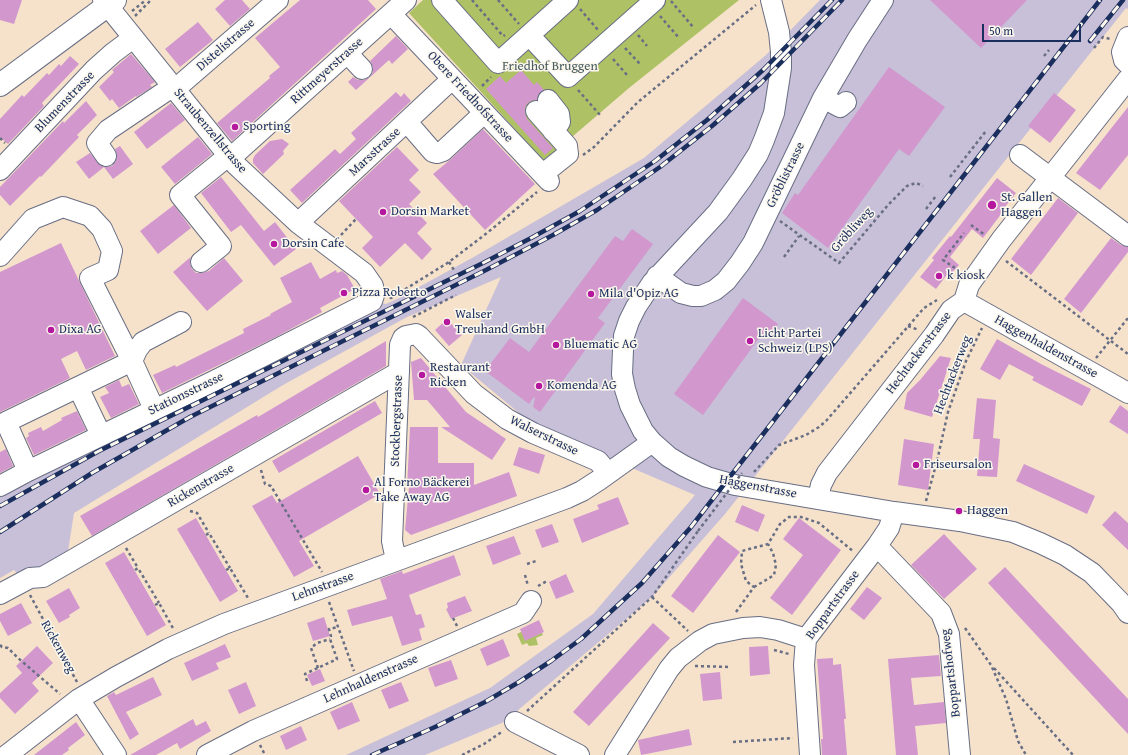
<!DOCTYPE html>
<meta charset="utf-8">
<style>
body{margin:0}
#map{position:relative;width:1128px;height:755px;overflow:hidden;background:#f6e2ca;font-family:"Gentium Book Plus",serif}
canvas{display:block}
.scale{position:absolute;left:982px;top:24px;width:99px;height:18px;box-sizing:border-box;border:2px solid #1b2f5e;border-top:0;padding-left:5px;font-size:12px;line-height:14px;white-space:nowrap;color:#1b2f5e;-webkit-text-stroke:3px #fbf7ec;paint-order:stroke}
</style>
<div id="map">
<canvas width="1128" height="755"></canvas>
<div class="scale">50 m</div>
</div>
<script>
const g = document.querySelector('canvas').getContext('2d');
g.lineJoin = 'round';
function fill(path, color) { g.fillStyle = color; g.fill(path, 'evenodd'); }
const toPath = rows => new Path2D(rows.map(r => 'M' + r).join(''));
function trace(path, color, width, dash) { g.strokeStyle = color; g.lineWidth = width; g.lineCap = dash ? 'butt' : 'round'; g.setLineDash(dash || []); g.stroke(path); }
function label(font, color, halo, rows, align = 'center') {
  g.font = font + ' "Gentium Book Plus",serif'; g.lineWidth = 3; g.setLineDash([]); g.textBaseline = 'middle'; g.strokeStyle = halo; g.fillStyle = color; for (const [text, x, y, turn = 0] of rows) {
    g.save(); g.translate(x, y); g.rotate((+turn || 0) * Math.PI / 180); g.textAlign = isNaN(turn) ? turn : align; if (halo) g.strokeText(text, 0, 0); g.fillText(text, 0, 0); g.restore();
  }
}
const industrial = toPath([
 [820,0,1128,0,1128,9,1126,8,725,514,652,597,504,722,425,755,346,755,490,688,593,614,695,495,536,427,461,365,501,277,407,317,283,385,74,513,68,551,20,577,14,570,0,578,0,486,372,301,386,304,397,299,472,258,644,158,766,55]
]);
const green = toPath([
 [423,0,739,0,629,88,544,161,409,13],
 [537,624,543,635,536,638,538,645,529,646,527,643,522,645,517,634]
]);
const building = toPath([
 [0,0,22,0,14,24,0,20],
 [225,0,242,0,250,9,230,26,215,9],
 [300,0,368,0,376,9,232,141,217,123,270,78,269,76,280,67,255,38],
 [930,0,1027,0,981,48],
 [198,22,213,40,180,67,165,49],
 [396,36,408,49,392,64,389,60,356,90,348,82,353,77,358,80,364,80,370,77,373,72,373,67,370,61],
 [131,54,155,82,150,85,152,87,136,97,136,96,119,108,112,99,110,101,99,87,114,72,112,70],
 [70,56,79,64,42,103,44,106,8,144,0,137,0,119,22,95,24,97,47,73,49,75,59,64,61,66],
 [889,67,945,107,909,156,899,149,828,248,782,213,795,193,798,195],
 [521,70,534,85,537,82,544,90,538,95,537,100,533,100,528,103,525,107,525,113,527,119,553,148,545,155,486,89,500,76,506,83],
 [396,92,401,97,404,93,411,101,302,203,290,190,335,149,340,154,356,139,351,133],
 [1054,93,1076,110,1050,143,1028,126],
 [86,101,97,115,77,135,79,137,41,177,40,176,10,206,0,195,0,187,63,121,64,123],
 [171,103,185,120,147,149,134,132],
 [1128,107,1128,155,1100,190,1076,173],
 [483,129,535,184,485,230,433,174,451,159],
 [198,137,212,154,175,184,161,167],
 [282,139,289,144,283,151,284,154,263,174,253,163,253,159,255,155,270,141],
 [120,146,133,164,113,179,104,167,89,179,76,162,90,153,101,166,107,167,112,166,116,161,117,155,115,149],
 [397,147,419,170,409,180,421,192,409,204,427,223,417,233,432,249,422,260,405,243,380,267,362,248,373,237,339,201],
 [221,177,264,231,275,222,296,249,274,266,241,225,231,232,201,193],
 [997,178,1016,193,1001,212,1002,213,983,238,972,229,950,257,959,265,951,274,949,272,936,289,920,277,934,260,932,258,950,236,951,237],
 [1058,198,1078,213,1031,275,1011,259],
 [174,205,191,228,158,254,140,231],
 [632,229,653,244,598,318,605,323,540,412,533,407,535,398,534,397,529,404,485,371,510,338,529,352,615,236,623,241],
 [1111,238,1121,245,1128,247,1128,252,1081,313,1064,299],
 [61,243,115,356,86,370,77,351,61,359,70,378,0,412,0,272],
 [193,255,190,258,190,264,192,269,196,273,202,273,209,271,224,258,243,281,207,311,173,272],
 [311,262,320,279,336,270,337,273,342,271,347,275,355,289,320,308,322,312,276,337,162,393,153,375,175,365,176,367,244,333,243,329,271,315,270,314,292,302,280,278],
 [743,298,778,324,768,338,762,334,703,415,674,394],
 [447,319,462,335,449,346,435,330],
 [997,339,1041,364,1091,389,1082,406,1032,380,1034,377,1009,364,1000,380,980,369],
 [386,341,386,366,92,536,80,516,257,415,258,417],
 [940,356,951,358,932,417,904,409,907,393,920,380],
 [421,358,466,412,506,439,492,460,441,427,450,427,427,400,414,400,411,362],
 [119,380,122,387,129,384,139,404,111,418,100,397,109,393,105,387],
 [977,398,996,400,993,438,1000,439,997,477,977,476,980,439,973,439],
 [375,401,382,413,279,473,272,461],
 [1120,405,1128,411,1128,434,1109,422],
 [77,411,86,430,34,455,26,438,29,436,28,433,41,427,43,431,62,420,61,418],
 [410,427,438,427,438,463,474,463,474,485,509,472,517,496,411,535,405,530,409,487,407,487],
 [904,439,934,444,928,490,898,485],
 [519,447,545,455,539,474,513,465],
 [6,449,13,466,0,473,0,452],
 [358,456,380,494,299,541,314,566,294,577,252,506,272,495,277,503],
 [1024,464,1095,496,1087,514,1016,481],
 [618,497,629,524,582,543,573,519,599,509,597,505],
 [742,505,765,515,758,532,735,522],
 [1115,511,1128,523,1128,550,1102,525],
 [196,518,238,591,220,602,177,529],
 [799,518,841,550,792,615,770,598,803,555,783,539],
 [552,524,559,542,542,548,535,530],
 [944,534,977,569,944,599,911,565],
 [718,535,740,552,693,613,671,596],
 [514,536,521,554,493,565,486,546],
 [124,552,166,625,147,636,105,563],
 [454,555,461,575,409,595,416,615,421,614,425,627,419,629,422,640,402,646,392,616,352,626,347,610,387,599,380,579,402,571,403,574],
 [1005,567,1128,699,1128,734,988,583],
 [566,574,574,592,556,599,549,582],
 [867,587,882,598,864,620,850,609],
 [69,588,80,608,69,615,70,617,59,623,46,601],
 [465,596,472,611,451,619,446,609,448,608,447,603],
 [21,603,32,623,8,636,0,621,0,614],
 [324,617,330,636,313,641,307,623],
 [539,620,544,632,525,641,520,629],
 [653,623,670,638,589,726,573,712],
 [503,639,510,656,487,666,480,649],
 [225,644,231,657,216,663,219,669,192,681,184,663],
 [37,646,53,663,32,683,39,691,15,714,0,698,0,693,22,673,16,666],
 [768,646,770,674,750,676,749,647],
 [939,655,941,676,911,678,914,705,944,702,946,723,915,726,918,755,896,755,888,659],
 [833,658,833,665,841,664,846,719,844,719,847,755,822,755,821,739,823,739,817,659],
 [451,660,458,679,435,687,428,668],
 [320,669,325,681,312,686,307,675],
 [720,672,722,699,703,701,700,674],
 [153,677,162,695,126,712,139,734,130,740,107,696,114,692,116,695],
 [246,682,256,706,239,714,228,690],
 [401,682,409,701,389,709,381,690],
 [352,702,360,721,338,730,330,712],
 [193,719,196,726,206,721,211,731,180,749,177,743,156,755,130,755],
 [76,722,85,735,68,748,69,750,62,755,34,755],
 [301,726,307,740,286,750,280,736],
 [689,729,692,745,641,755,638,740]
]);
const path = toPath([
 [472,0,503,36,505,35],
 [498,0,519,24],
 [671,1,693,27],
 [580,9,598,30],
 [132,11,146,0],
 [135,16,151,0],
 [660,16,679,38],
 [638,35,647,46],
 [625,48,640,64],
 [1094,48,1103,37,1110,39],
 [1044,56,1049,50],
 [613,59,627,75],
 [482,86,491,77],
 [578,90,600,115],
 [0,138,5,143],
 [583,155,594,147,638,102,756,5],
 [950,177,986,131],
 [926,209,936,196],
 [780,221,839,263,888,205,907,186,916,183,923,186],
 [971,225,985,235],
 [341,235,356,219],
 [784,257,799,236],
 [1006,261,1128,354],
 [449,262,454,270],
 [955,268,943,260,964,233],
 [390,297,391,298,449,262,487,233,537,192],
 [413,317,456,295],
 [908,326,919,330],
 [1096,358,1128,318],
 [261,470,265,484,271,486,322,572],
 [754,472,779,445,806,435,819,427,826,421,924,308,937,300],
 [926,501,937,461,948,412,966,361,982,328],
 [190,511,197,513,209,533],
 [206,535,209,533,230,568],
 [126,548,138,568],
 [527,564,536,561],
 [135,570,138,568,159,603],
 [226,570,230,568,248,598],
 [525,575,528,586],
 [538,586,547,581],
 [754,587,766,580,774,575,776,565,773,553,768,544],
 [30,595,77,682],
 [652,597,688,631],
 [329,602,354,671],
 [155,605,159,603,174,630],
 [736,612,754,587,746,581,741,564,742,551,768,544,780,524,789,517,801,517,819,523,854,552],
 [453,618,457,626],
 [965,628,991,665,1006,699,1018,741,1026,755],
 [0,645,2,647,8,648,18,658,60,694],
 [774,650,789,654],
 [695,666,731,667],
 [318,668,311,648,317,643,330,639],
 [994,668,1073,755],
 [307,681,305,674,337,659,330,639,331,636,329,629,338,627],
 [527,711,652,597,698,531],
 [733,742,793,738],
 [260,745,265,755],
 [462,755,484,744,503,731]
]);
const minor = toPath([
 [442,0,498,63,568,0],
 [771,0,779,32,781,52,781,68,774,113,764,140,758,154,742,179,718,212,652,283,636,307,629,321,624,336,623,350,622,374,625,389,630,405,643,431,652,442,669,457,684,466,707,477,735,485,894,512,960,521,1013,532,1040,543,1065,555,1092,573,1121,603,1128,613],
 [391,14,549,181],
 [529,35,568,77,655,0],
 [1128,37,1122,52,1124,60,1128,64],
 [347,53,362,69],
 [823,98,840,107,846,102],
 [548,100,559,114,560,122,553,131],
 [536,111,567,146,568,154,543,174],
 [407,122,433,152,437,153,443,151,484,113],
 [1020,155,1128,236],
 [106,156,97,143,108,130,166,91,181,84,278,0],
 [0,170,94,70,113,53,133,38],
 [298,223,452,79],
 [0,256,33,219,63,207,90,216,102,229,112,251,108,270,90,278,132,361,154,409],
 [201,262,221,246,180,195,222,161,236,153,406,0],
 [657,276,681,293,693,296,701,296,715,290,726,281,740,263,753,243,823,98,857,40,883,0],
 [964,301,1128,393],
 [78,387,101,435],
 [28,471,6,422,132,361,137,350,143,342,181,322],
 [0,486,28,471,214,381,372,301,374,295,373,286,364,273,298,223,236,165,103,0],
 [818,498,821,485,827,473,934,335,951,310,964,301,969,285,1001,240,1128,79],
 [877,546,941,613,949,634,960,755],
 [396,560,392,541,400,345,403,338,406,336,416,334,419,336,474,394,507,419,533,433,598,461,608,473],
 [0,594,30,578,43,577,399,372],
 [79,699,116,755],
 [515,722,579,755],
 [7,755,79,699,116,677,168,649,224,624,567,498,582,491,599,480,652,442],
 [207,755,253,731,523,613,531,601],
 [615,755,669,669,678,658,700,641,713,634,743,628,760,627,778,630,806,639],
 [810,755,804,665,806,639,877,546,889,528,894,512]
]);
const major = toPath([
 [0,85,115,0]
]);
const rail = toPath([
 [1090,41,1123,0],
 [0,506,99,451,483,263,533,237,580,211,655,161,707,120,763,70,832,0],
 [0,532,92,473,190,417,486,270,553,235,597,210,660,167,712,126,761,83,842,0],
 [372,755,435,727,485,702,519,682,551,661,581,639,642,583,691,527,715,496,1100,0]
]);
const pathBridge = toPath([
 [698,531,742,473]
]);
const markers = [
 [235,127,4,"#b5179e"],
 [992,205,5,"#b5179e"],
 [383,212,4,"#b5179e"],
 [274,244,4,"#b5179e"],
 [939,276,4,"#b5179e"],
 [344,293,4,"#b5179e"],
 [591,294,4,"#b5179e"],
 [447,322,4,"#b5179e"],
 [51,330,4,"#b5179e"],
 [750,341,4,"#b5179e"],
 [556,345,4,"#b5179e"],
 [422,375,4,"#b5179e"],
 [539,386,4,"#b5179e"],
 [916,465,4,"#b5179e"],
 [366,490,4,"#b5179e"],
 [959,511,4,"#b5179e"]
];
const streetNames = [
 ["Distelistrasse",226,45,-41],
 ["Rittmeyerstrasse",327,71,-42],
 ["Obere Friedhofstrasse",470,97,47],
 ["Blumenstrasse",65,102,-46],
 ["Straubenzellstrasse",210,131,50],
 ["Marsstrasse",375,152,-43],
 ["Gröblistrasse",786,175,-64],
 ["Gröbliweg",852,230,-48],
 ["Haggenhaldenstrasse",1046,347,29],
 ["Hechtackerstrasse",919,353,-53],
 ["Hechtackerweg",953,375,-69],
 ["Stationsstrasse",186,394,-26],
 ["Stockbergstrasse",397,421,-88],
 ["Walserstrasse",544,436,26],
 ["Rickenstrasse",201,486,-30],
 ["Haggenstrasse",758,487,11],
 ["Lehnstrasse",323,587,-20],
 ["Boppartstrasse",833,605,-54],
 ["Rickenweg",58,647,61],
 ["Boppartshofweg",951,673,-97],
 ["Lehnhaldenstrasse",371,679,-24]
];
const parkNames = [
 ["Friedhof Bruggen",550,67]
];
const poiNames = [
 ["Sporting",243,127],
 ["St. Gallen",1001,198],
 ["Haggen",1001,213],
 ["Dorsin Market",391,212],
 ["Dorsin Cafe",282,244],
 ["k kiosk",947,276],
 ["Pizza Roberto",352,293],
 ["Mila d'Opiz AG",599,294],
 ["Walser",455,315],
 ["Treuhand GmbH",455,330],
 ["Dixa AG",59,330],
 ["Licht Partei",758,334],
 ["Schweiz (LPS)",758,349],
 ["Bluematic AG",564,345],
 ["Restaurant",430,368],
 ["Ricken",430,383],
 ["Komenda AG",547,386],
 ["Friseursalon",924,465],
 ["Al Forno Bäckerei",374,483],
 ["Take Away AG",374,498],
 ["Haggen",967,511]
];
fill(industrial, '#c8bfd8');
fill(green, '#aec164');
fill(building, '#d298ce');
trace(minor, '#686e84', 22);
trace(major, '#686e84', 24);
trace(path, '#686e84', 2.5, [3, 3]);
trace(minor, '#fff', 20);
trace(major, '#fff', 22);
trace(rail, '#1b2f5e', 4.5);
trace(rail, '#fbf7ec', 3, [9]);
trace(pathBridge, '#686e84', 2.5, [3, 3]);
for (const [x, y, r, color] of markers) { const dot = new Path2D(); dot.arc(x, y, r, 0, 2 * Math.PI); g.fillStyle = color; g.fill(dot); trace(dot, '#fbf7ec', 1.5); }
label('13px', '#1b2f5e', '#fbf7ec', streetNames);
label('13px', '#475b60', '#fbf7ec', parkNames);
label('13px', '#1b2f5e', '#fbf7ec', poiNames, 'left');
</script>
